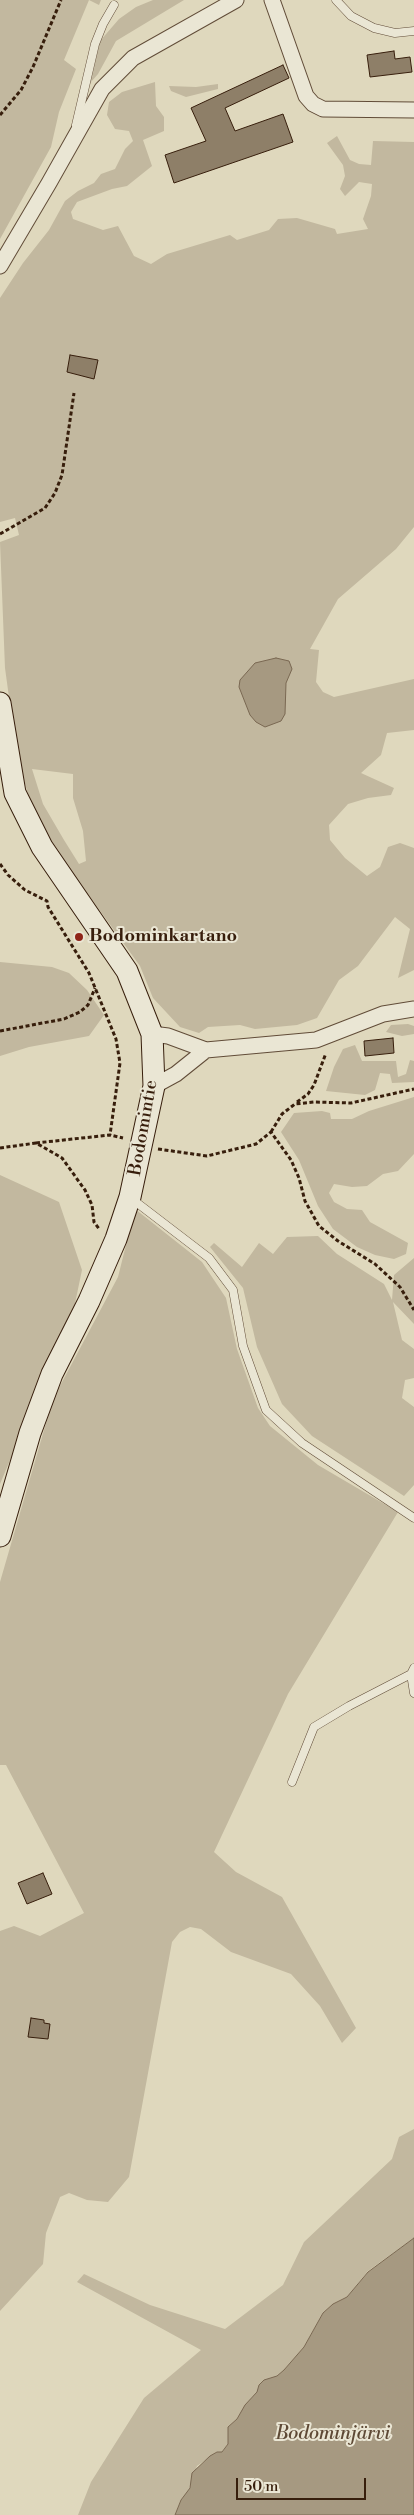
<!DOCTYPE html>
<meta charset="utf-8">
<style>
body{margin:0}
#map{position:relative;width:414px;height:2515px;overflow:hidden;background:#dfd8bd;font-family:"Libre Bodoni",serif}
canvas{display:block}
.scale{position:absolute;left:236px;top:2478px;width:130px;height:22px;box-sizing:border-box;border:2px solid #371e0c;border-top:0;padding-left:6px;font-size:15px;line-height:18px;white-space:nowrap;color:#371e0c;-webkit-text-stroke:4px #eae6d4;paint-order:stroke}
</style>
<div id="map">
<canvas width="414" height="2515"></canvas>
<div class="scale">50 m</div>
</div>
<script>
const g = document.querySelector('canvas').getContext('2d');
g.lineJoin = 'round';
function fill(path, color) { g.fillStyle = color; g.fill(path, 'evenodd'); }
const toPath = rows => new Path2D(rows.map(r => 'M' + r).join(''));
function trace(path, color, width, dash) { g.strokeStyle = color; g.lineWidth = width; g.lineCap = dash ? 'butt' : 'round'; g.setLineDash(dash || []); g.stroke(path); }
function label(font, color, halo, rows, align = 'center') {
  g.font = font + ' "Libre Bodoni",serif'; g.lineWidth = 4; g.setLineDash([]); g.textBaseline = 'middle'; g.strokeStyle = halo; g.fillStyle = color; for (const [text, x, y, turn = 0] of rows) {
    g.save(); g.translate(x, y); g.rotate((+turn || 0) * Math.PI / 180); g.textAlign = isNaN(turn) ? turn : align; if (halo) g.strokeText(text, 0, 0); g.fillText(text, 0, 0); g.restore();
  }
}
const green = toPath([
 [0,0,101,0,99,5,89,0,64,60,76,69,59,112,51,147,0,239],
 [153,0,184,0,116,41,98,74,91,82,100,41,119,19,136,7],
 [155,82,156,106,164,117,164,131,143,140,152,166,127,186,112,189,77,202,71,212,73,219,103,230,118,226,134,256,151,264,167,254,230,235,237,240,269,230,278,219,297,218,335,229,337,234,368,229,363,219,371,196,372,184,359,182,345,196,340,189,345,176,343,165,327,143,337,136,350,160,359,164,371,165,373,141,414,142,414,527,396,549,338,599,310,649,319,650,316,682,323,692,334,697,414,679,414,730,387,733,381,755,361,773,394,788,391,795,368,798,348,804,329,825,330,840,345,858,367,876,380,867,388,847,400,843,414,848,414,970,398,978,410,929,395,917,358,966,339,980,317,1018,297,1025,255,1029,240,1025,208,1027,199,1033,180,1027,153,998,140,966,53,846,30,801,17,756,5,668,0,542,19,535,15,518,0,522,0,298,23,263,49,230,65,201,78,191,94,183,101,174,115,169,125,149,133,141,129,131,115,129,107,115,109,102,122,92],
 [32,769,73,774,73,798,83,831,86,861,79,864,64,840,43,804],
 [218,84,218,89,186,97,171,91,169,86,196,87],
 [0,962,52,967,69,973,87,990,104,1015,89,1036,29,1047,0,1056],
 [408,1024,414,1026,414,1034,402,1036,386,1032,391,1025],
 [355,1045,362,1061,396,1061,398,1077,406,1074,410,1060,414,1061,414,1082,392,1083,390,1074,380,1073,375,1090,365,1095,326,1091,334,1067,343,1049],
 [414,1097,414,1154,398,1171,383,1174,367,1186,352,1187,334,1184,329,1193,334,1202,347,1209,362,1210,370,1222,408,1243,406,1254,394,1259,375,1255,357,1247,333,1229,318,1206,299,1160,281,1132,294,1113,322,1111,330,1113,331,1119,352,1119,369,1111],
 [0,1175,59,1202,82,1270,74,1308,0,1484],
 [135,1209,202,1262,226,1298,237,1349,258,1408,270,1426,318,1465,398,1512,288,1694,214,1852,236,1872,282,1897,356,2028,342,2043,320,2006,291,1974,231,1952,201,1929,190,1927,180,1932,172,1942,129,2177,108,2202,87,2200,69,2193,60,2197,46,2233,43,2264,0,2311,0,1931,14,1926,40,1936,84,1913,6,1765,0,1765,0,1582,53,1399,118,1277],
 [318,1236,337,1254,384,1284,392,1300,394,1275,414,1258,414,1324,393,1302,402,1340,414,1349,414,1378,405,1380,402,1398,414,1407,414,1485,404,1496,312,1436,282,1404,257,1347,243,1288,210,1247,214,1243,242,1267,259,1243,273,1254,287,1237],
 [414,2129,414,2238,368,2271,347,2297,333,2304,323,2313,304,2347,284,2370,252,2397,237,2419,228,2427,228,2444,222,2452,217,2452,197,2466,187,2495,181,2500,175,2515,78,2515,91,2482,144,2398,201,2350,77,2282,84,2274,150,2305,225,2329,283,2285,304,2242,392,2159,399,2137]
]);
const water = toPath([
 [276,658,289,661,292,669,286,683,285,714,281,721,265,727,256,722,250,715,239,687,240,680,255,663,276,658],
 [414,2238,414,2515,175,2515,181,2500,190,2488,192,2473,210,2456,217,2452,222,2452,228,2444,228,2427,237,2419,245,2405,257,2392,259,2385,264,2380,277,2376,284,2370,304,2347,323,2313,333,2304,347,2297,368,2272,414,2238]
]);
const building = toPath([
 [394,51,395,59,410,57,412,72,370,77,367,55,394,51],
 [283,65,289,78,225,108,235,131,283,114,293,142,174,183,165,155,206,141,191,108,283,65],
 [70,355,98,360,94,379,67,372,70,355],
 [393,1038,394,1053,365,1056,364,1041,393,1038],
 [43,1873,52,1894,27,1904,18,1883,43,1873],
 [31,2018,44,2020,44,2023,50,2024,48,2039,28,2037,31,2018]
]);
const path = toPath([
 [0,115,21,90,33,67,61,0],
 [0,534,45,508,55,493,62,475,74,393],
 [0,864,8,875,25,890,47,901,48,907,89,973,116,1039,120,1063,110,1135],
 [0,1031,64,1019,80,1012,88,1005,95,988],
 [297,1102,308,1094,314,1085,326,1053],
 [271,1132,282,1114,295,1104,314,1102,351,1103,414,1089],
 [36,1143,110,1135,123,1138],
 [0,1148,36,1143,62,1158,85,1190,92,1205,94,1222,100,1230],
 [158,1149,207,1156,256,1144,271,1132,291,1160,299,1178,305,1201,319,1226,338,1241,375,1264,400,1287,414,1310]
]);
const lane = toPath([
 [336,0,351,16,374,28,395,33,414,31],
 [76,125,95,44,103,24,114,5],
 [132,1199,209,1258,233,1290,243,1346,266,1410,302,1443,414,1518],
 [411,1674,414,1693],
 [292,1782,314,1727,349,1706,411,1674,414,1668]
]);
const street = toPath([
 [272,0,306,96,313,104,323,109,414,110],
 [0,266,49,183,102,89,133,58,236,0],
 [152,1034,168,1036,206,1050,316,1040,383,1014,414,1009],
 [154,1086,176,1074,206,1050]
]);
const secondary = toPath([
 [0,703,15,793,42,847,127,971,152,1034,154,1086,130,1197,116,1239,89,1301,52,1374,30,1433,0,1536]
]);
const markers = [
 [79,937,5,"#8f2418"]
];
const poiNames = [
 ["Bodominkartano",89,937]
];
const streetNames = [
 ["Bodomintie",144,1128,-80]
];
const waterNames = [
 ["Bodominjärvi",333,2434]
];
fill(green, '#c2b89f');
fill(water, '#a69981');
trace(water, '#7a6852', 1);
fill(building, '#8e7f68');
trace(building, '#371e0c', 1);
trace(lane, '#614c38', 9);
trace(street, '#614c38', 17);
trace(secondary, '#371e0c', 23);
trace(path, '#371e0c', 3, [4, 2.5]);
trace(lane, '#eae6d4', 8);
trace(street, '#eae6d4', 15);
trace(secondary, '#eae6d4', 21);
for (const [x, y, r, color] of markers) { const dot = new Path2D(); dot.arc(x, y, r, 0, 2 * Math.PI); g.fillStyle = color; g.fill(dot); trace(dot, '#eae6d4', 2); }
label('bold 18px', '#371e0c', '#eae6d4', poiNames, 'left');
label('18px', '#371e0c', '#eae6d4', streetNames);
label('italic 19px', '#5e4935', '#eae6d4', waterNames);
</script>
